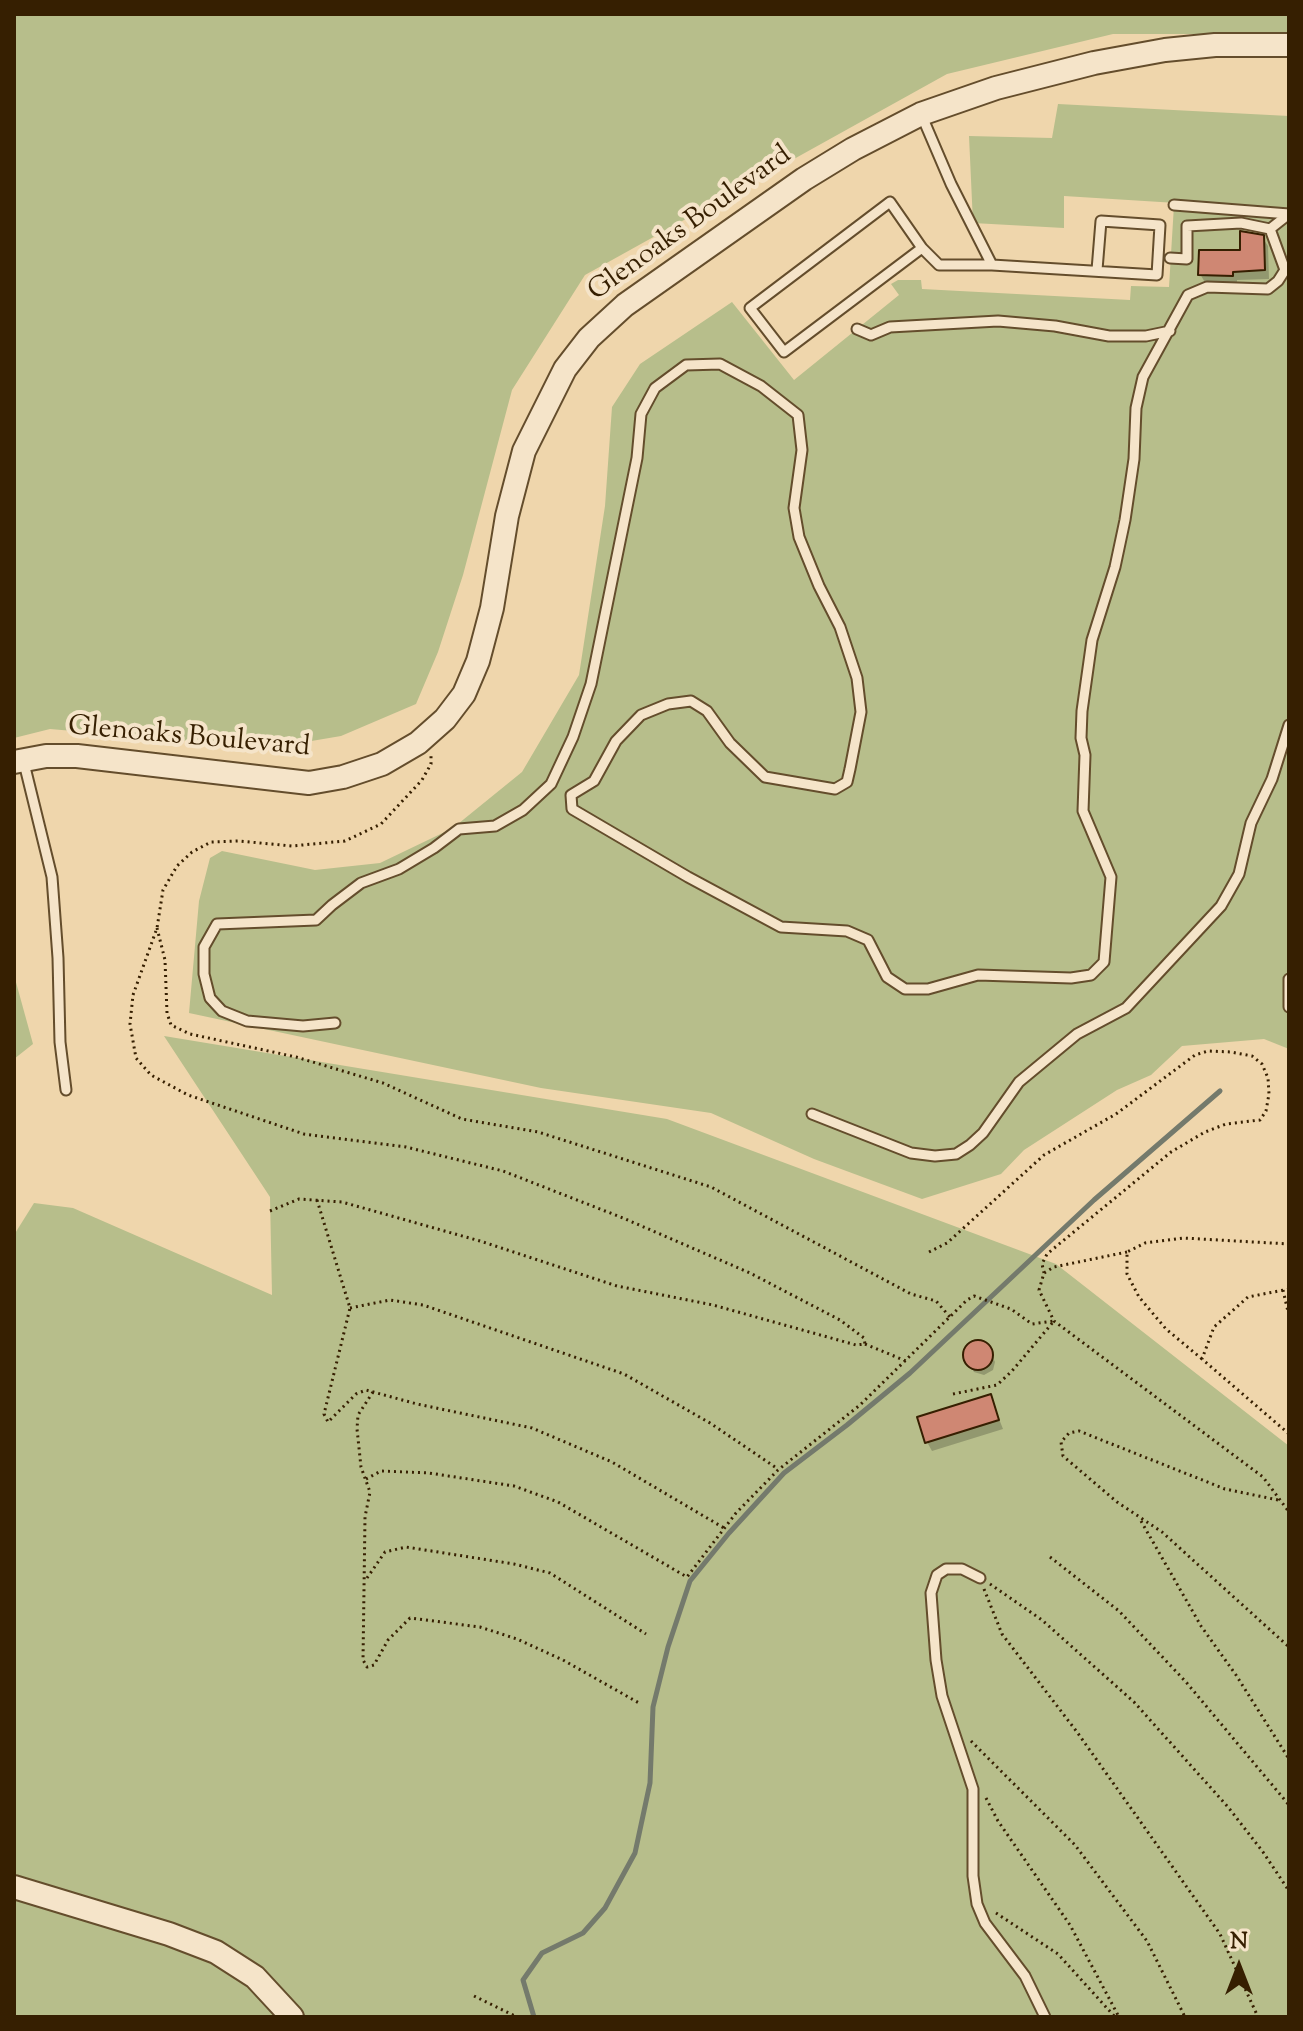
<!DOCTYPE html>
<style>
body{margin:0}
#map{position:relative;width:1303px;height:2031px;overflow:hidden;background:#efd6ac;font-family:"Sorts Mill Goudy",serif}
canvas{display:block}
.frame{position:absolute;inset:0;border:16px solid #361f01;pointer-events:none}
.north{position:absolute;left:1199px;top:1927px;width:80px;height:80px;-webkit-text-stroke:6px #f5e4c9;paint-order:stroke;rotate:0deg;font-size:22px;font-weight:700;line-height:32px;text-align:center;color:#361f01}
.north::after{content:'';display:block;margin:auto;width:28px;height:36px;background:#361f01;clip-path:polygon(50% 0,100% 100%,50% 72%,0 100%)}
</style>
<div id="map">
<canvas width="1303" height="2031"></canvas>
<div class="frame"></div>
<div class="north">N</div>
</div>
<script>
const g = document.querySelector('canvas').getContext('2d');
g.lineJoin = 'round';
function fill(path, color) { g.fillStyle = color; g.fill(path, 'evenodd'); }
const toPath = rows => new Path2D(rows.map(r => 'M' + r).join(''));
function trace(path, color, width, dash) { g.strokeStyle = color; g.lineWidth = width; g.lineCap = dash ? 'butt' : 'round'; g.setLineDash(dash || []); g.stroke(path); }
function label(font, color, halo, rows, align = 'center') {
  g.font = font + ' "Sorts Mill Goudy",serif'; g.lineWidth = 8; g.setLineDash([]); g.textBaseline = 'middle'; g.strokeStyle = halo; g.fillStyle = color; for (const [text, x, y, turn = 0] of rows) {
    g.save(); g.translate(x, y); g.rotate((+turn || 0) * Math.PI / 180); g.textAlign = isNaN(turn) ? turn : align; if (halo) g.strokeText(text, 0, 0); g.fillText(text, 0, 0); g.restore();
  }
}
const green = toPath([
 [14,14,1289,14,1289,34,1113,34,947,74,585,275,512,390,463,575,438,652,416,704,341,736,270,748,50,729,14,738],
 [1058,104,1289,116,1289,210,1064,196,1064,228,973,223,969,136,1052,138],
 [1174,205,1289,221,1289,1049,1264,1039,1182,1046,1151,1075,1117,1090,1024,1150,1001,1174,922,1199,814,1159,711,1113,541,1088,189,1013,199,901,210,858,222,851,315,870,380,863,453,828,522,772,579,675,605,506,612,407,640,364,732,302,794,380,899,295,891,284,898,280,921,280,922,289,1130,300,1131,286,1169,287],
 [14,975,33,1044,14,1059],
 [164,1036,667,1119,1056,1264,1289,1446,1289,2017,14,2017,14,1235,34,1203,73,1208,272,1295,270,1197]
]);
const shadow = toPath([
 [1262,237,1268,246,1269,279,1237,280,1237,285,1206,284,1200,274,1242,252],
 [978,1341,987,1345,995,1362,993,1370,984,1375,974,1372,965,1356,969,1346],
 [990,1396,1003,1429,932,1451,927,1442]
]);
const stream = toPath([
 [534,2017,523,1980,542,1953,583,1933,605,1908,635,1853,650,1783,653,1707,668,1647,690,1581,729,1533,784,1473,847,1425,910,1373,1094,1200,1220,1091]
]);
const building = toPath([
 [1240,231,1264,235,1265,270,1233,272,1233,276,1198,275,1199,250,1240,250,1240,231],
 '963 1355a15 15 0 1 1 30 0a15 15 0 1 1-30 0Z',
 [991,1394,999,1420,925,1443,917,1417,991,1394]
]);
const path = toPath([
 [157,928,165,960,167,1013,171,1025,190,1034,296,1057,383,1083,462,1119,538,1132,711,1187,911,1294,936,1301,950,1317],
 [317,1200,350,1308,324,1414,328,1422,356,1394,366,1390,417,1404,532,1428,612,1462,724,1528],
 [270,1211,299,1199,342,1202,480,1241,617,1286,713,1305,856,1345,865,1344,864,1338,840,1320,750,1273,623,1218,503,1171,406,1147,304,1134,188,1095,151,1075,136,1058,130,1024,133,995,157,928,163,890,177,866,192,852,211,842,239,841,292,846,345,841,381,824,422,780,431,764,431,756],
 [929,1252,947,1243,1044,1155,1116,1114,1195,1055,1208,1051,1231,1052,1252,1056,1262,1064,1268,1078,1269,1094,1266,1111,1260,1120,1226,1124,1205,1132,1171,1152,1047,1254,1042,1264,1044,1273],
 [1127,1252,1054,1267,1044,1273,1039,1290,1054,1321,1263,1477,1289,1512],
 [1289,1289,1248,1297,1214,1327,1202,1359,1289,1434],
 [1283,1290,1289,1316],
 [350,1308,390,1300,423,1305,624,1374,710,1423,778,1469],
 [865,1344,906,1361],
 [1202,1359,1166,1329,1139,1297,1127,1274,1127,1252,1145,1243,1183,1238,1289,1244],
 [373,1392,358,1415,357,1429,361,1467,370,1492,365,1517,363,1660,367,1667,374,1665,388,1640,410,1618,480,1627,517,1639,563,1660,639,1703],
 [953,1394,997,1385,1012,1371,1054,1321],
 [366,1479,381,1471,429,1473,514,1486,558,1502,687,1577,736,1513,778,1470,860,1405,967,1300,974,1296,1011,1309,1032,1324,1054,1321],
 [1278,1500,1225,1489,1079,1431,1069,1433,1061,1442,1063,1456,1117,1502,1162,1532,1289,1647],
 [1141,1521,1201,1626,1236,1675,1289,1759],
 [1050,1557,1119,1611,1186,1682,1289,1805],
 [367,1578,385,1552,406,1547,514,1564,550,1573,646,1634],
 [990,1584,1042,1620,1134,1702,1228,1807,1263,1852,1289,1891],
 [984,1589,1002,1634,1077,1732,1220,1934,1258,2017],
 [971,1741,1075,1845,1147,1941,1185,2017],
 [986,1798,998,1821,1070,1925,1119,2017],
 [996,1913,1058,1954,1115,2017],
 [474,1996,517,2017]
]);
const service = toPath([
 [921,114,951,184,992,265,1157,275,1160,225,1101,221,1097,270],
 [1174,205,1289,214],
 [1270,229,1285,270],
 [922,248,890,202,750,308,784,352,922,248,939,265,992,265],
 [1170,258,1187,259,1187,226,1241,223,1270,229,1289,214],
 [857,329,871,335,890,327,998,321,1055,326,1109,336,1146,336,1170,331],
 [23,759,52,877,58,958,60,1042,66,1090],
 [1289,979,1289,1007],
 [335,1023,303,1026,247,1021,222,1011,210,998,204,974,204,947,217,924,316,920,332,905,361,883,399,869,434,848,459,829,495,826,523,810,551,784,573,737,591,684,637,458,641,414,655,388,686,365,720,364,761,386,798,415,802,450,794,508,799,537,819,586,840,627,857,678,861,712,850,769,847,782,835,789,765,777,730,743,707,711,691,701,668,704,641,715,616,741,594,781,571,795,572,809,688,877,781,927,847,931,868,940,887,977,905,989,928,989,978,975,1071,978,1091,975,1104,962,1111,877,1083,811,1085,755,1081,738,1082,711,1092,640,1115,567,1125,520,1134,459,1136,408,1143,377,1188,295,1207,287,1268,289,1278,281,1285,270,1289,271],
 [812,1114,911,1153,935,1156,956,1154,970,1145,983,1133,1019,1082,1077,1034,1126,1008,1221,906,1239,874,1251,823,1272,779,1289,725],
 [980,1578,962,1569,946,1569,937,1575,931,1593,936,1660,942,1696,973,1789,973,1876,977,1904,985,1923,1025,1976,1045,2017]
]);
const tertiary = toPath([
 [14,762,46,756,77,756,309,783,343,777,382,764,418,743,445,719,464,694,478,661,492,608,507,516,524,451,565,369,589,338,625,305,804,179,853,149,921,114,996,88,1094,63,1165,50,1215,45,1289,45],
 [14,1887,169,1934,216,1952,255,1977,292,2017]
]);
const streetNames = [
 ["Glenoaks Boulevard",691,225,-36],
 ["Glenoaks Boulevard",189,739,5]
];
fill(green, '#b7be8b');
fill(shadow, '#0003');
trace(stream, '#747a6c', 5);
fill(building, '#cf8773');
trace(building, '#361f01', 2);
trace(service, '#644d2c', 13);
trace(tertiary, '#644d2c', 26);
trace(path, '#361f01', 3, [2, 4]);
trace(service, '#f5e4c9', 9);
trace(tertiary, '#f5e4c9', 22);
label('28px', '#361f01', '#f5e4c9', streetNames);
</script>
